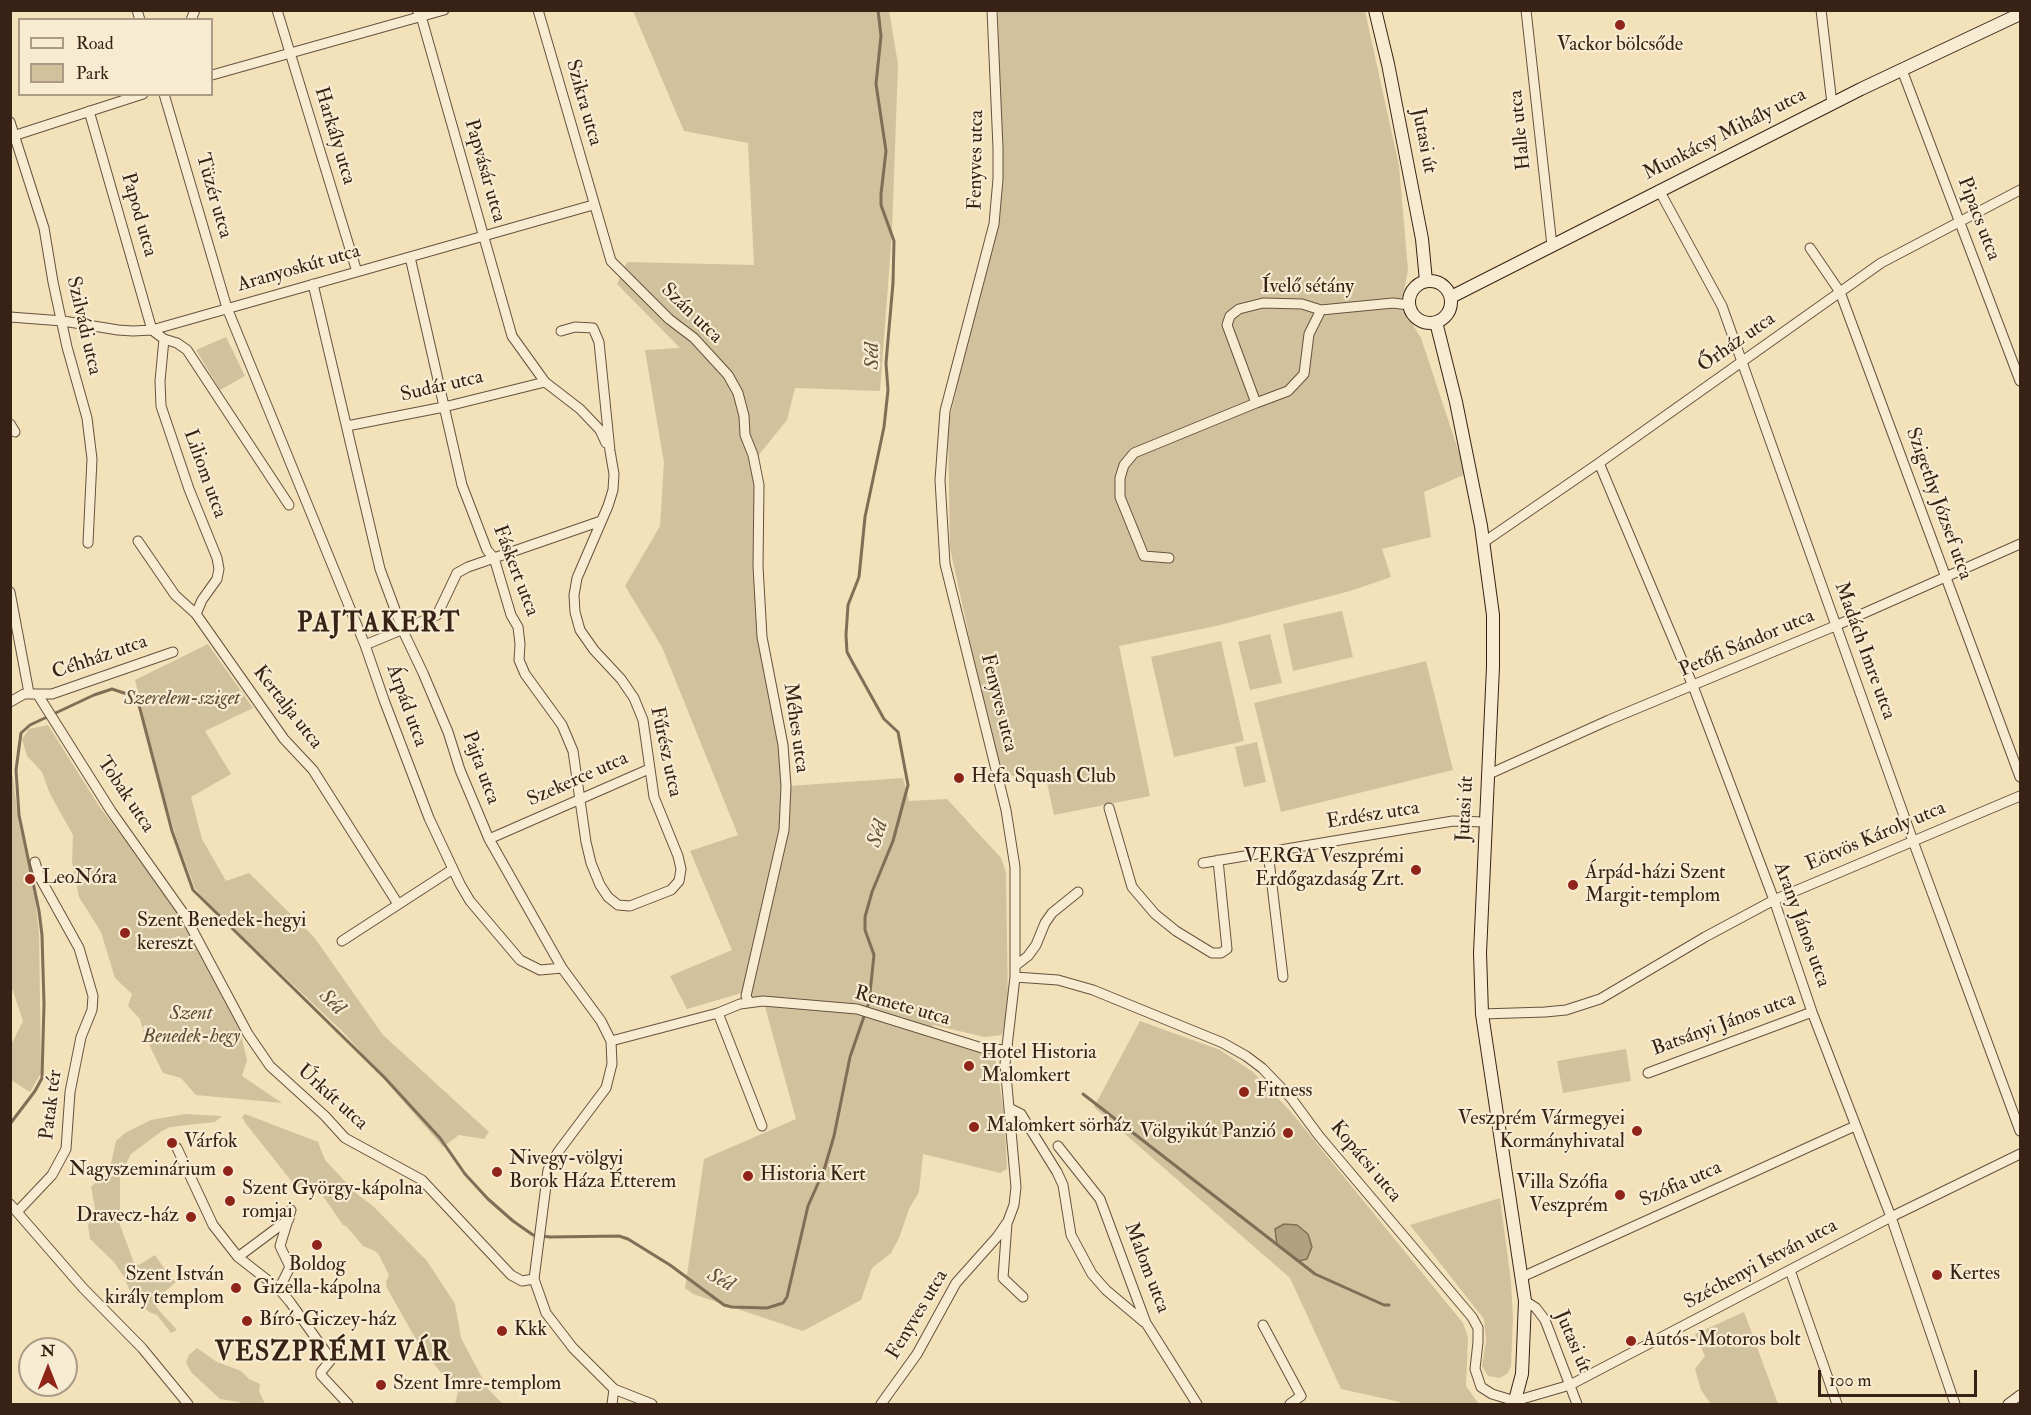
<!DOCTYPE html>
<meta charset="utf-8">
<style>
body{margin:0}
#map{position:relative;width:2031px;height:1415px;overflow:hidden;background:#f2e1b9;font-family:"IM FELL Double Pica",serif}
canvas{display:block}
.frame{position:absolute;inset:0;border:12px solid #382215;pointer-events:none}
.legend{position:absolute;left:18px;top:18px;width:195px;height:78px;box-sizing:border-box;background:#f7ecd2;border:2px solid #ab9b86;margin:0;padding:8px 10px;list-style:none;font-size:18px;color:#382215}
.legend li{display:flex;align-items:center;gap:12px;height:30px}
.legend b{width:30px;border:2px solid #ab9b86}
.north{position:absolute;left:18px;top:1337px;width:60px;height:60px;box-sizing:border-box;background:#f7ecd2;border:2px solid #ab9b86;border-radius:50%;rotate:0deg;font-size:16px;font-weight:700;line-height:24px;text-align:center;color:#382215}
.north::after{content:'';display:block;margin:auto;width:21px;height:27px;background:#8f2418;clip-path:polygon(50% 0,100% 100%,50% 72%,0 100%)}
.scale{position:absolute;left:1818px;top:1370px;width:159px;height:27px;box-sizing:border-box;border:3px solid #382215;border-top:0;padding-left:8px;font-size:18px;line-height:21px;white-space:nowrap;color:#382215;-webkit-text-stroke:4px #f7ecd2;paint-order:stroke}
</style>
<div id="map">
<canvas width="2031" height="1415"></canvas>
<div class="frame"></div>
<ul class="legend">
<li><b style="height:8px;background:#f7ecd2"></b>Road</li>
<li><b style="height:16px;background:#d2c19d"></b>Park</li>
</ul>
<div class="north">N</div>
<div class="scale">100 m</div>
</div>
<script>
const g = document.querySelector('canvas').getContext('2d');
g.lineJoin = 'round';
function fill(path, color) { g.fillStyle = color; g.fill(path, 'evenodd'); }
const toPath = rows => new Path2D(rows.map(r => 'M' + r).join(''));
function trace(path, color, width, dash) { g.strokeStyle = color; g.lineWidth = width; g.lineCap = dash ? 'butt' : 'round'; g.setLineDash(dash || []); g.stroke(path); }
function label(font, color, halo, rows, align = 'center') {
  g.font = font + ' "IM FELL Double Pica",serif'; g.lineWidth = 4.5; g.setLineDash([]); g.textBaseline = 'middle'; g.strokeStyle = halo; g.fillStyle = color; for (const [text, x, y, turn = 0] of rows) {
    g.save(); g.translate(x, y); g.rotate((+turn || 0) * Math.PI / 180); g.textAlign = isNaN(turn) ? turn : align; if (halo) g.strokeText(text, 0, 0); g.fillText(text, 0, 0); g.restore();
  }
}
const green = toPath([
 [633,11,889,11,898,64,892,232,880,391,795,388,787,420,753,462,756,478,755,569,789,786,903,778,909,801,947,799,1001,858,1006,872,1008,1007,1002,1035,985,1037,933,1025,928,1037,995,1057,1004,1113,1007,1169,1000,1173,923,1154,919,1192,909,1209,899,1238,891,1253,872,1268,861,1300,803,1331,693,1294,685,1288,704,1159,796,1119,764,1003,745,992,687,1009,670,976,732,950,690,851,738,835,662,647,625,586,660,526,664,463,645,350,680,348,617,284,627,262,754,265,748,143,684,131],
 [998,11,1365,11,1399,166,1408,270,1401,306,1421,338,1466,474,1424,492,1431,537,1382,549,1391,577,1350,591,1216,626,1119,646,1150,796,1054,815,1047,783,1000,773,984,726,967,626,950,548,948,426,989,250,1001,144],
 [226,337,245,376,220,390,196,350],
 [1342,611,1353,657,1293,671,1283,624],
 [1270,634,1282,683,1250,690,1238,642],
 [1221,641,1244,741,1174,757,1151,657],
 [208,644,253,708,205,731,231,774,191,797,202,839,226,881,249,873,314,937,383,1035,489,1132,484,1139,459,1135,443,1147,344,1033,210,906,195,888,178,843,154,762,135,680],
 [1426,661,1453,770,1281,812,1254,703],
 [48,725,99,806,183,918,236,1014,247,1060,242,1076,282,1103,196,1095,181,1078,163,1073,144,1034,140,1019,128,1006,132,994,115,978,101,932,79,897,72,862,73,835,50,794,42,772,27,756,22,739,29,729],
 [1257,742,1266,782,1244,787,1235,747],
 [11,774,13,777,17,810,35,897,39,933,41,1073,30,1092,11,1080,11,1045,23,1021,11,985],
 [1140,1021,1220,1050,1253,1072,1291,1112,1463,1323,1468,1337,1466,1386,1479,1404,1400,1404,1400,1402,1341,1389,1290,1278,1094,1107],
 [1626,1049,1631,1081,1563,1093,1557,1061],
 [185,1114,222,1116,215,1122,170,1127,162,1131,131,1154,124,1168,120,1171,120,1225,134,1263,139,1265,155,1255,168,1274,176,1282,161,1295,156,1307,177,1330,171,1333,157,1315,149,1312,131,1294,124,1277,114,1262,90,1239,88,1226,95,1208,91,1187,98,1180,109,1173,116,1141,125,1133,151,1120],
 [245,1114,318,1142,325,1160,357,1194,374,1207,427,1261,455,1304,461,1338,488,1389,503,1404,455,1404,458,1392,438,1369,414,1336,387,1288,386,1282,389,1275,379,1255,375,1251,363,1246,346,1226,343,1225,316,1186,309,1182,297,1188,246,1124,242,1117],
 [1500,1198,1511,1282,1513,1317,1511,1366,1508,1373,1500,1378,1488,1376,1482,1366,1486,1341,1484,1319,1410,1225],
 [1744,1312,1778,1404,1711,1404,1701,1390,1695,1369,1705,1356,1695,1334],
 [197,1348,217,1362,241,1371,249,1379,260,1384,259,1391,265,1404,241,1404,239,1402,220,1399,191,1372,186,1362,189,1355]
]);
const water = toPath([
 [1284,1224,1297,1225,1308,1234,1312,1247,1307,1259,1299,1261,1277,1245,1275,1229,1284,1224]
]);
const stream = toPath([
 [1083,1094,1315,1274,1384,1305,1389,1305],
 [10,1124,35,1091,42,1078,44,1004,42,935,39,911,19,815,16,770,21,733,30,725,94,695,112,689,130,695,139,705,172,831,193,890,384,1077,440,1138,465,1174,488,1199,513,1221,533,1235,550,1237,619,1236,628,1239,670,1265,724,1305,732,1307,767,1308,783,1303,787,1297,808,1206,824,1170,834,1136,850,1057,869,1002,874,955,865,930,865,917,872,892,893,841,908,785,898,732,884,719,854,665,847,652,846,635,848,605,859,577,865,517,884,427,888,390,886,363,893,283,894,241,881,205,881,194,886,151,876,84,881,36,878,10]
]);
const street = toPath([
 [137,10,140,20],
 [277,10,357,272],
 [417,10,421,16,512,336,545,382,580,409,600,430,606,443],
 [538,10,611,261,669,319,694,338,728,375,738,393,744,416,745,435,753,455,759,485,758,566,762,637,783,745,786,786,784,830,746,996,749,1002],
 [1526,10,1552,246],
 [1821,10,1832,104],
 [191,20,195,10],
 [1902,70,2020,381],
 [212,75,444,10],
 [164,94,227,308,365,645,384,700,429,818,460,884,470,901,520,960,540,970,562,968],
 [89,111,152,330,164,339,177,343,187,350,289,505],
 [10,122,44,228,53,282,67,347,87,418,92,459,88,543],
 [10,137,143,94],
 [1659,190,1722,306,1913,841,2020,1131],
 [1810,248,1840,292,2020,777],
 [410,257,462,485,487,550,494,558,511,615,518,627,520,644,519,660,525,674,562,725,573,751,586,842,591,863,600,885,608,897,618,905,630,906,671,890,679,881,681,869,678,856,654,797,643,720,634,698,621,679,594,650,580,630,575,612,574,595,577,578,608,506,613,490,614,474,610,451,599,342,593,328,575,327,561,331],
 [313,284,380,569,403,631,423,673,448,732,460,770,489,839,562,968,601,1021,611,1041,612,1064,606,1088,558,1152,548,1170,534,1279,546,1313,573,1348,614,1389,652,1404],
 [10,317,63,321,118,330,133,331,152,330,593,205],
 [164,339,160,381,161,406,189,489,217,558,219,569,217,579,202,600,196,614],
 [1256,403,1288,391,1304,374,1309,334,1321,310],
 [10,424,15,432],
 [347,426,444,407,545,382],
 [1599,463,1693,686,1774,900,1812,1012,1891,1217,1955,1404],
 [138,541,175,595,196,614,284,739,313,770,398,904],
 [1484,542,1599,463,1881,263,2020,190],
 [1169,558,1144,556,1120,497,1120,478,1124,465,1134,453,1256,403,1227,325,1230,316,1239,309,1263,303,1302,304,1321,310,1393,303,1409,305],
 [10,592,29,693],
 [365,645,437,615,457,573,468,567,601,521],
 [38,695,111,811,184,914,248,1034,270,1066,325,1116,345,1138,422,1180,511,1275,522,1281,534,1279],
 [10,702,24,694,52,694,173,652],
 [1487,775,1609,720,1835,626,2020,544],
 [1109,808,1132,887,1155,914,1176,931,1212,953,1221,953,1227,949,1218,860],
 [489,839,649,769],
 [1268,852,1283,977],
 [1203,863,1453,821,1485,822],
 [342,941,453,869],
 [1015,966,1028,956,1036,945,1045,923,1052,913,1078,892],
 [1015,977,1058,980,1093,990,1223,1043,1246,1056,1262,1068,1291,1098,1319,1136,1472,1317,1478,1328,1478,1342,1475,1369,1481,1387,1492,1394,1515,1401,1570,1385,1891,1217,2020,1154],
 [718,1013,762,1126],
 [1482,1014,1545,1012,1566,1010,1600,999,1705,937,1774,900,2020,796],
 [611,1041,718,1013,740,1004,763,1001,857,1009,982,1048,1005,1050],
 [1648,1073,1812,1012],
 [1009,1108,1021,1114,1057,1172,1063,1185,1071,1235,1092,1274,1106,1290,1144,1322],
 [1058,1146,1100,1199,1146,1323,1197,1404],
 [177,1148,213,1225,238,1257,279,1289,290,1302,330,1358,330,1361,321,1372,321,1375,348,1404],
 [10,1204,83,1288,142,1348,188,1404],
 [18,1211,52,1175,66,1149,70,1092,81,1037,92,1010,93,996,79,948,39,876,35,862],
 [1007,1223,1003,1278,1023,1297],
 [238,1257,289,1219],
 [1790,1270,1837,1404],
 [1522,1277,1855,1126],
 [279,1289,290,1267,280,1246,291,1210],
 [1525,1301,1536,1308,1545,1320,1577,1404],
 [1263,1325,1301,1396,1290,1404],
 [612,1404,614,1389],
 [881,1404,917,1354,956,1283,997,1237,1008,1221,1014,1205,1016,1187,1005,1064,1015,977,1015,867,1006,810,945,564,940,480,945,411,994,224,998,179,998,148,992,10],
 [2008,1404,2020,1395]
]);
const secondary = toPath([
 [1375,10,1388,64,1422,239,1426,281],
 '1409 302a21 21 0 1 1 42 0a21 21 0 1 1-42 0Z',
 [1451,297,1861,89,2020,14],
 [1436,322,1456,402,1481,526,1493,615,1493,667,1480,953,1482,1014,1525,1301,1522,1374,1514,1404]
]);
const markers = [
 [1620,25,6,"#8f2418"],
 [959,778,6,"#8f2418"],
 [1416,870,6,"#8f2418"],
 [30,879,6,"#8f2418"],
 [1573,885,6,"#8f2418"],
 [125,933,6,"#8f2418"],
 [969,1066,6,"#8f2418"],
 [1244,1092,6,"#8f2418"],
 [974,1127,6,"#8f2418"],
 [1637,1131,6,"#8f2418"],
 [1288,1133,6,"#8f2418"],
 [172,1143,6,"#8f2418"],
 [228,1171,6,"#8f2418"],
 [497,1172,6,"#8f2418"],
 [748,1176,6,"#8f2418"],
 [1620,1195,6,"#8f2418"],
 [230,1201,6,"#8f2418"],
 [191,1217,6,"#8f2418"],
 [317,1245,6,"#8f2418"],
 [1937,1275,6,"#8f2418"],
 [236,1288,6,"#8f2418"],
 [247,1321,6,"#8f2418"],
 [502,1331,6,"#8f2418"],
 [1631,1341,6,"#8f2418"],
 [381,1385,6,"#8f2418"]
];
const poiNames = [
 ["Vackor bölcsőde",1620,46,"center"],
 ["Hefa Squash Club",971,778],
 ["VERGA Veszprémi",1404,858,"right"],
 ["Erdőgazdaság Zrt.",1404,881,"right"],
 ["Árpád-házi Szent",1585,874],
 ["Margit-templom",1585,897],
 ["LeoNóra",42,879],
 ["Szent Benedek-hegyi",137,922],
 ["kereszt",137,945],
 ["Hotel Historia",981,1054],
 ["Malomkert",981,1077],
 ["Fitness",1256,1092],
 ["Veszprém Vármegyei",1625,1120,"right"],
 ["Kormányhivatal",1625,1143,"right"],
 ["Malomkert sörház",986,1127],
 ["Völgyikút Panzió",1276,1133,"right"],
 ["Várfok",184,1143],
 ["Nivegy-völgyi",509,1160],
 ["Borok Háza Étterem",509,1183],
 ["Nagyszeminárium",216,1171,"right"],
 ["Historia Kert",760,1176],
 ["Villa Szófia",1608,1184,"right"],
 ["Veszprém",1608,1207,"right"],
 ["Szent György-kápolna",242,1190],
 ["romjai",242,1213],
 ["Dravecz-ház",179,1217,"right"],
 ["Boldog",317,1266,"center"],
 ["Gizella-kápolna",317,1289,"center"],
 ["Kertes",1949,1275],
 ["Szent István",224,1276,"right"],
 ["király templom",224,1299,"right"],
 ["Bíró-Giczey-ház",259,1321],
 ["Kkk",514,1331],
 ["Autós-Motoros bolt",1643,1341],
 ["Szent Imre-templom",393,1385]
];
const streetNames = [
 ["Szikra utca",583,103,74],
 ["Halle utca",1521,130,-96],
 ["Munkácsy Mihály utca",1725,135,-27],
 ["Harkály utca",334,136,73],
 ["Jutasi út",1423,141,79],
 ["Fenyves utca",977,160,-89],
 ["Papvásár utca",484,171,74],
 ["Tüzér utca",213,196,74],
 ["Papod utca",138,215,74],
 ["Pipacs utca",1978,219,69],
 ["Aranyoskút utca",299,269,-16],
 ["Ívelő sétány",1308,288],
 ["Szán utca",691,314,44],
 ["Szilvádi utca",83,326,77],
 ["Őrház utca",1737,343,-35],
 ["Sudár utca",442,387,-13],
 ["Liliom utca",204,474,70],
 ["Szigethy József utca",1938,504,70],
 ["Fáskert utca",515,571,69],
 ["Petőfi Sándor utca",1747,644,-23],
 ["Madách Imre utca",1864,651,70],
 ["Céhház utca",100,658,-19],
 ["Fenyves utca",998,703,76],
 ["Árpád utca",406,706,70],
 ["Kertalja utca",287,708,52],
 ["Méhes utca",795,728,82],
 ["Fűrész utca",665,752,78],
 ["Pajta utca",480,768,70],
 ["Szekerce utca",578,780,-24],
 ["Tobak utca",125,795,56],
 ["Jutasi út",1466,809,-87],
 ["Erdész utca",1373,816,-9],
 ["Eötvös Károly utca",1876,837,-23],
 ["Arany János utca",1801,925,70],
 ["Remete utca",902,1007,16],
 ["Batsányi János utca",1724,1025,-20],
 ["Úrkút utca",332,1098,42],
 ["Patak tér",52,1105,-83],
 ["Kopácsi utca",1365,1162,50],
 ["Szófia utca",1681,1185,-24],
 ["Széchenyi István utca",1761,1265,-28],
 ["Malom utca",1146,1268,69],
 ["Fenyves utca",918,1315,-59],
 ["Jutasi út",1572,1342,67]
];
const parkNames = [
 ["Szerelem-sziget",182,700],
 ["Szent",191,1015],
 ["Benedek-hegy",191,1038]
];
const waterNames = [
 ["Séd",873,356,-90],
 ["Séd",879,834,-73],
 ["Séd",331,1003,44],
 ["Séd",720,1281,29]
];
const districtNames = [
 ["PAJTAKERT",379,625],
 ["VESZPRÉMI VÁR",333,1354]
];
fill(green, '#d2c19d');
fill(water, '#b3a081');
trace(water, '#826e56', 1.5);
trace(stream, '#826e56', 3);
trace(street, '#66523e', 11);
trace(secondary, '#382215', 14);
trace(street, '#f7ecd2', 9);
trace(secondary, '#f7ecd2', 12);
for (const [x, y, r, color] of markers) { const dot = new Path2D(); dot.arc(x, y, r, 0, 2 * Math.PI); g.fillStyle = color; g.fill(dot); trace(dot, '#f7ecd2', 2); }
label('20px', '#382215', '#f7ecd2', poiNames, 'left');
label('20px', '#382215', '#f7ecd2', streetNames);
label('italic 20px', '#5e4a37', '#f7ecd2', parkNames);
label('italic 21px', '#634e3b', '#f7ecd2', waterNames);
g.letterSpacing = '1.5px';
label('bold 26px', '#382215', '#f7ecd2', districtNames);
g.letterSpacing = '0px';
</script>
